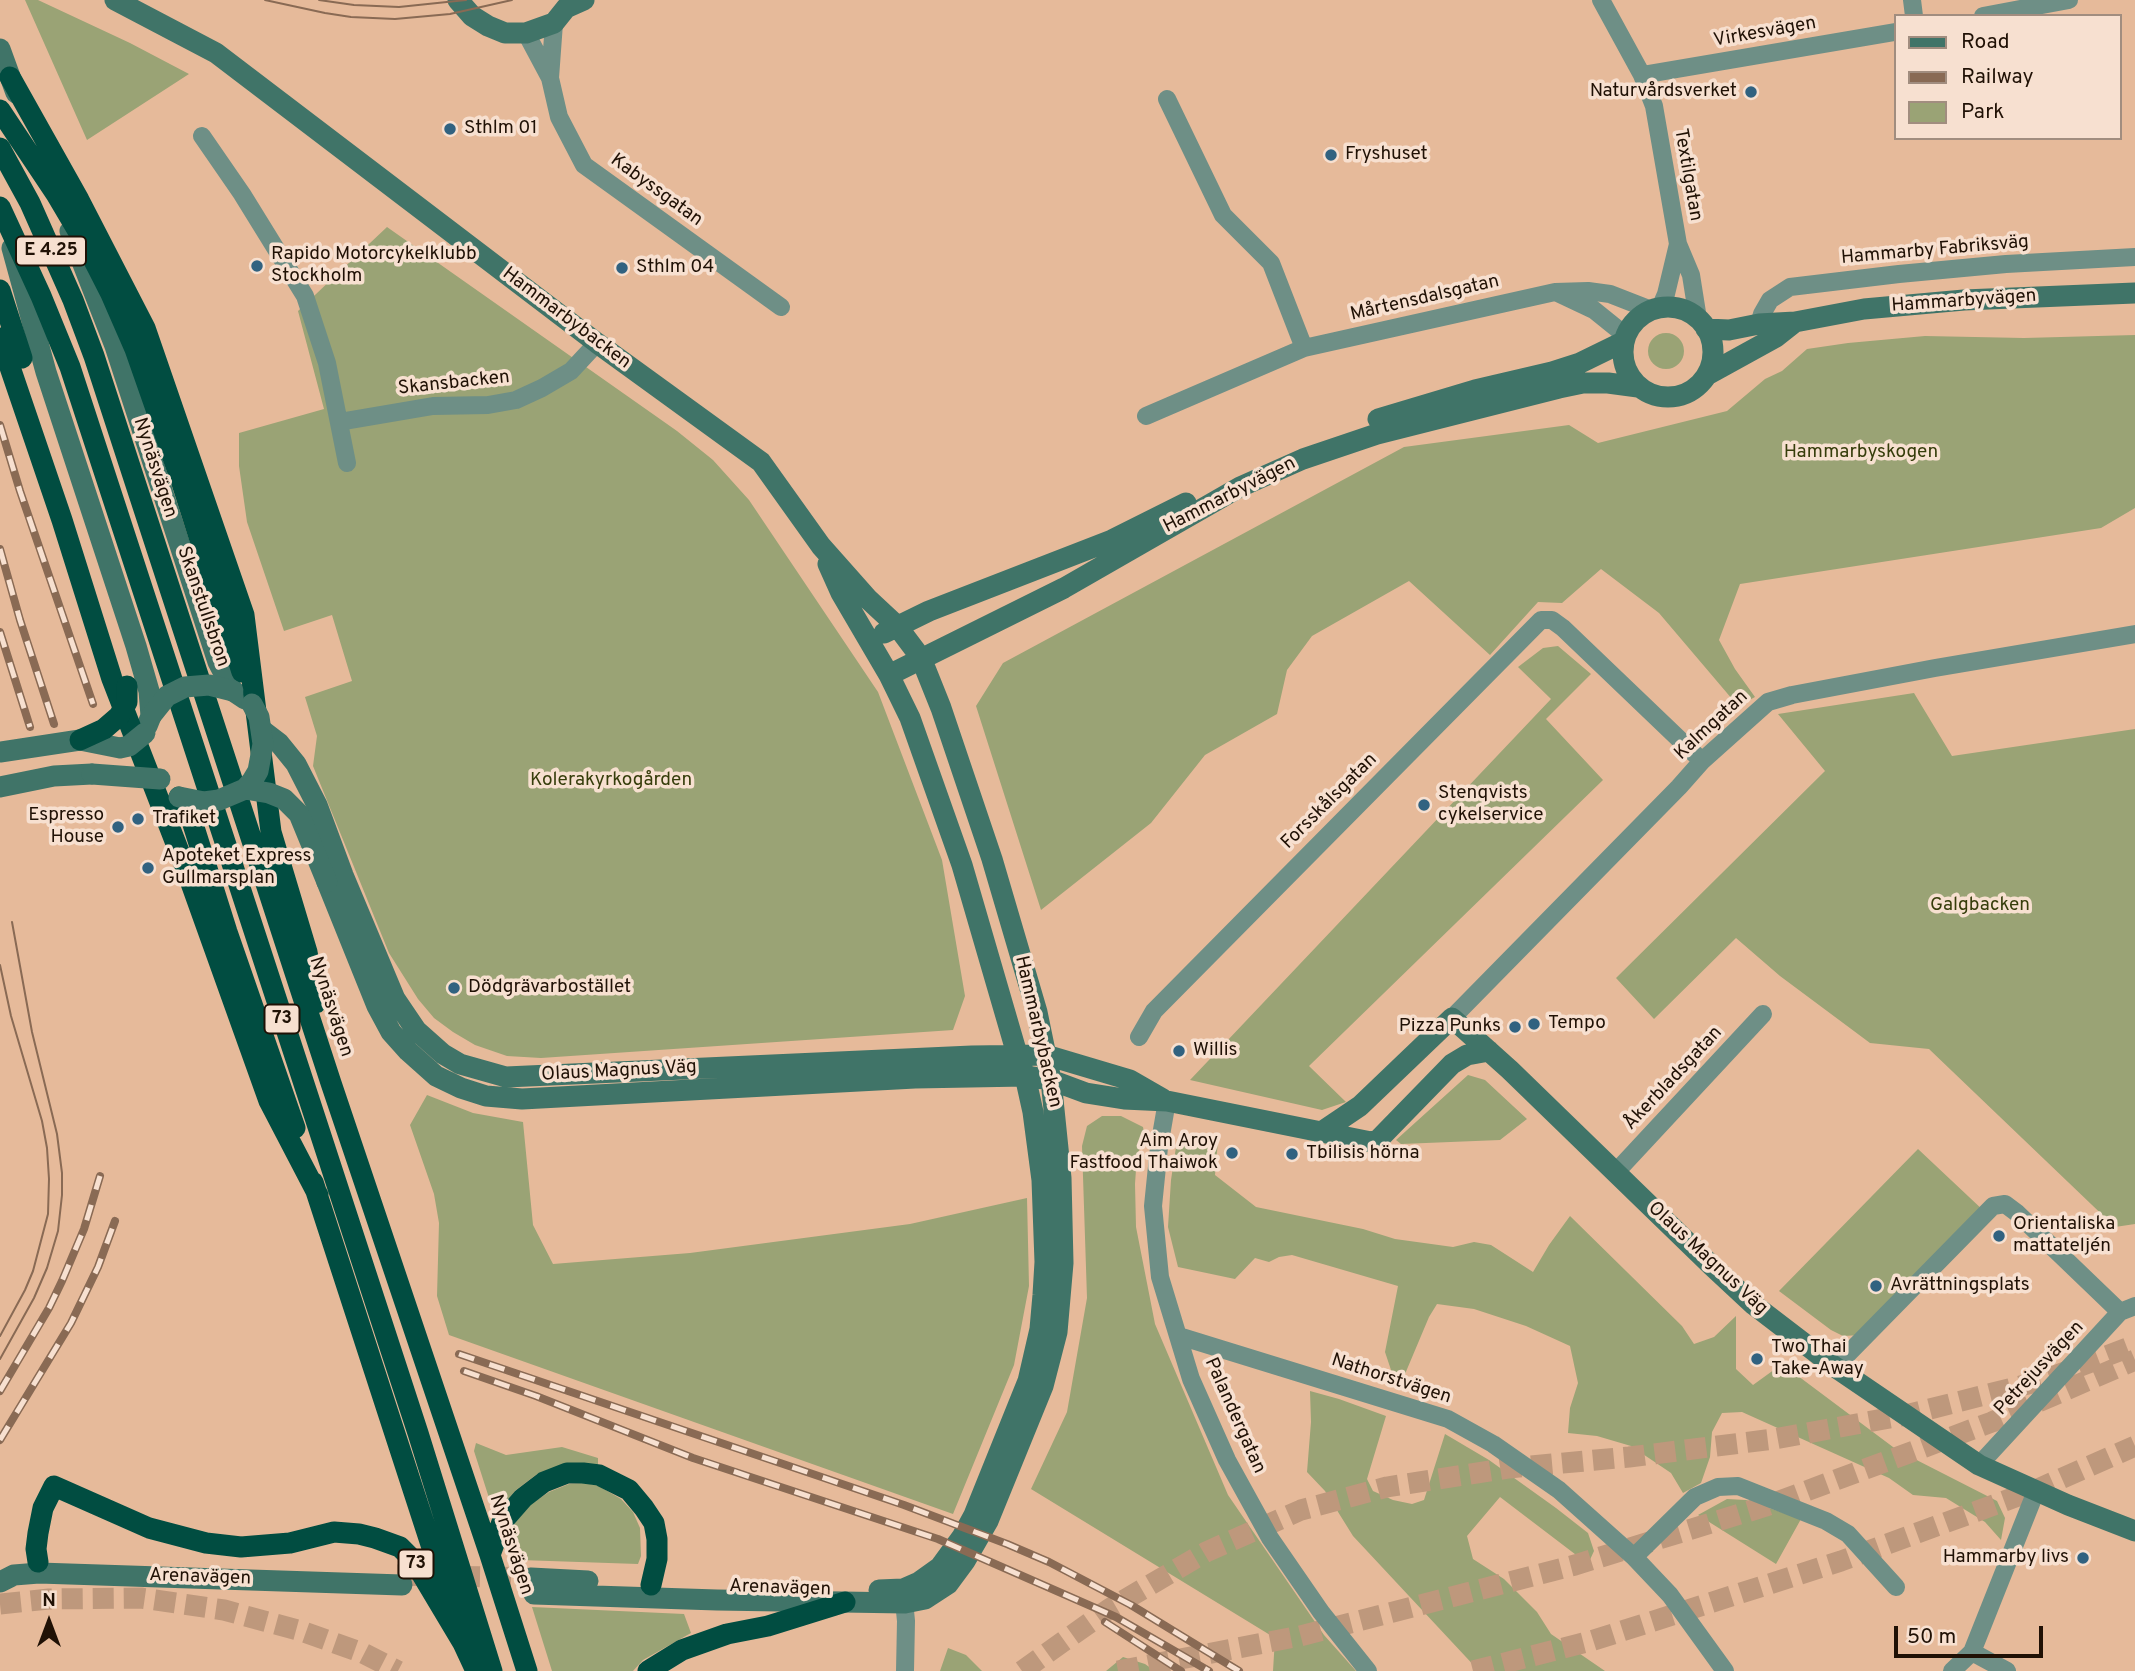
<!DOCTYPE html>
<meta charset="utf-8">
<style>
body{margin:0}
#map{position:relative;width:2135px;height:1671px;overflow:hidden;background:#e6ba9a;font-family:Overpass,sans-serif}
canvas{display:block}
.legend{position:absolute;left:1894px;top:14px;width:228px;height:126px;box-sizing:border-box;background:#f7e0d0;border:2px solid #a18d7f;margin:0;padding:9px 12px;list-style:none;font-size:21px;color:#201105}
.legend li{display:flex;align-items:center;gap:14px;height:35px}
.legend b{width:35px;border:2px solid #a18d7f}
.north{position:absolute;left:14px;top:1587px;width:70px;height:70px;-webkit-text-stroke:5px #f7e0d0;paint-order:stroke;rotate:0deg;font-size:19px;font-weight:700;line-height:28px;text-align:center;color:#201105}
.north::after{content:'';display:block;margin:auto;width:24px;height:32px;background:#201105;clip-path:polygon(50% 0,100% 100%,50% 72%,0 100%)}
.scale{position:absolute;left:1894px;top:1626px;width:149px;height:32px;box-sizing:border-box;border:4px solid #201105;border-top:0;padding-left:9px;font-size:21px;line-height:24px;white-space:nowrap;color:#201105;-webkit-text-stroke:5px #f7e0d0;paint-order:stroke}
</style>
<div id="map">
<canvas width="2135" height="1671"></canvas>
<ul class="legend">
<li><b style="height:9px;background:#407468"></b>Road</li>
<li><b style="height:9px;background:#896a54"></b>Railway</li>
<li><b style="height:19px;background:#9aa375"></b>Park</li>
</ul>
<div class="north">N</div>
<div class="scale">50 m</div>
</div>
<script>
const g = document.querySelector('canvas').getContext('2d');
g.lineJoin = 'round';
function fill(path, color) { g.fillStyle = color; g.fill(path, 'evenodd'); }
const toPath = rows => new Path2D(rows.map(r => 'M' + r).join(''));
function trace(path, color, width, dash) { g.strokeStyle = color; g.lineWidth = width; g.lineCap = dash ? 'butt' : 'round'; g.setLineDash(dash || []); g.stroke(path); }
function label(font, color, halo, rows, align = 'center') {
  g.font = font + ' Overpass,sans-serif'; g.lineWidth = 7; g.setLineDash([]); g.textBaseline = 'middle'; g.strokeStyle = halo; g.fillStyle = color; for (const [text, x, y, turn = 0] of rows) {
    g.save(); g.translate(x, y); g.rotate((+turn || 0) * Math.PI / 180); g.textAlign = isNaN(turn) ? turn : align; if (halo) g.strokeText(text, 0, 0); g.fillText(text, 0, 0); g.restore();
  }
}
const green = toPath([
 [25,0,38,0,130,43,189,74,87,140],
 [387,227,677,431,713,460,749,500,878,692,942,860,965,996,953,1030,541,1058,507,1056,475,1045,453,1032,434,1018,418,999,389,953,313,766,317,736,305,697,352,681,332,615,284,631,247,522,239,466,239,433,324,409,298,311],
 '1648 351a18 18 0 1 1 36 0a18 18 0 1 1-36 0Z',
 [2135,335,2135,508,2101,528,1740,584,1719,640,1735,669,1755,697,1738,706,1659,613,1601,569,1562,603,1538,602,1490,655,1409,581,1312,636,1287,670,1277,714,1205,755,1151,823,1041,910,976,706,1003,663,1404,447,1569,425,1598,443,1727,411,1765,379,1782,371,1807,349,1848,343,1925,336,2024,338],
 [1558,646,1591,674,1546,719,1603,780,1309,1066,1346,1102,1322,1110,1190,1080,1551,699,1518,667,1543,648],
 [1914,693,1952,756,2135,729,2135,1224,2115,1227,1929,1049,1870,1043,1780,976,1736,938,1654,1019,1616,978,1825,771,1778,714],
 [1468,1075,1485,1080,1527,1119,1500,1140,1401,1144,1396,1140],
 [427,1095,473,1113,523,1122,533,1225,553,1264,690,1253,910,1224,1027,1198,1029,1286,1014,1365,953,1514,449,1335,437,1296,439,1223,434,1194,410,1125],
 [1102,1116,1121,1116,1143,1127,1145,1138,1137,1155,1135,1184,1136,1227,1155,1324,1228,1495,1324,1635,1356,1671,1273,1671,1275,1638,1031,1489,1067,1412,1087,1298,1082,1146,1087,1126],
 [1194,1137,1218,1141,1215,1175,1256,1207,1363,1229,1395,1239,1453,1247,1474,1242,1491,1245,1533,1272,1549,1245,1570,1216,1682,1326,1694,1344,1714,1337,1736,1316,1736,1369,1753,1385,1782,1364,1897,1450,1997,1501,2005,1518,2001,1540,1985,1522,1946,1498,1913,1495,1889,1478,1742,1412,1722,1413,1712,1432,1710,1457,1701,1483,1683,1493,1671,1473,1631,1446,1597,1436,1568,1433,1570,1408,1578,1383,1570,1346,1526,1326,1474,1309,1437,1304,1429,1317,1405,1374,1392,1373,1385,1352,1398,1286,1292,1255,1279,1257,1269,1262,1255,1258,1235,1279,1178,1267,1168,1227,1171,1180,1176,1147],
 [1918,1149,1985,1212,1861,1335,1843,1336,1831,1330,1779,1291],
 [1310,1391,1339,1399,1386,1416,1367,1479,1373,1491,1393,1500,1412,1504,1424,1500,1445,1434,1489,1460,1556,1508,1588,1533,1594,1551,1588,1564,1500,1497,1467,1536,1473,1559,1504,1579,1537,1612,1551,1634,1605,1671,1479,1671,1353,1536,1325,1491,1307,1472,1311,1422],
 [476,1443,506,1455,562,1447,598,1458,598,1465,537,1474,516,1490,498,1510,490,1501,474,1451],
 [583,1483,597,1485,621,1499,633,1512,640,1528,641,1556,638,1564,520,1560,513,1538,514,1524,531,1504,549,1492,569,1484],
 [1727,1499,1746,1500,1801,1519,1776,1564,1698,1515],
 [532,1607,684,1614,691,1633,643,1660,633,1671,552,1671],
 [948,1648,966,1655,982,1671,940,1671],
 [1123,1657,1145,1664,1155,1671,1106,1671]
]);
const secondaryTunnel = toPath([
 [397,1575,531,1578]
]);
const highwayTunnel = toPath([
 [0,1604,49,1599,141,1598,224,1610,301,1631,363,1653,398,1671],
 [1022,1671,1109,1609,1206,1552,1301,1510,1387,1487,1509,1468,1629,1457,1774,1439,1906,1415,2044,1380,2135,1345],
 [1118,1671,1300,1636,1575,1565,1766,1506,1992,1422,2135,1360],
 [1473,1671,1591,1641,1841,1561,2040,1488,2135,1446]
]);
const street = toPath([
 [1601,0,1642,75,1654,106,1678,244,1691,275,1698,319],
 [1912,0,1914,16],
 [1983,16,2069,0],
 [554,23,550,78,559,117,584,165,781,307],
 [526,33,550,78],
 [1642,75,1895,32],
 [1167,99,1223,215,1271,263,1304,348],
 [202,136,242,194,305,296,327,363,347,463],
 [1558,293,1594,310,1625,335],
 [1660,308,1666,294,1678,244],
 [1759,324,1762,314,1770,300,1790,287,1899,274,2006,264,2135,257],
 [1146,416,1304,348,1555,292,1588,291,1610,294,1651,310],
 [339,422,433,406,488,405,516,400,542,388,571,371,597,343],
 [1452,1018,1679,787,1702,761,1768,702,1792,695,1935,668,2135,634],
 [1139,1037,1154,1011,1541,620,1552,620,1563,628,1702,761],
 [1167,1101,1159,1147,1153,1206,1160,1277,1191,1379,1227,1460,1270,1538,1321,1612,1368,1671],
 [1616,1172,1763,1014],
 [1179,1336,1448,1419,1493,1444,1559,1490,1634,1557,1670,1595,1725,1671],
 [1835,1367,1993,1206,2005,1204,2017,1213,2120,1312],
 [1979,1465,2120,1312,2135,1306],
 [1634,1557,1695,1497,1718,1487,1738,1486,1826,1521,1848,1534,1896,1587],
 [903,1591,906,1621,905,1671],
 [1972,1652,2007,1671],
 [1952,1671,1972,1652,2036,1491]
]);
const secondary = toPath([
 [115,0,216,53,597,343,761,462,821,546,868,599,897,626,921,658,941,708,992,859,1037,1012,1051,1080,1061,1178,1063,1263,1057,1332,1043,1386,988,1521,965,1561,948,1584,925,1599,905,1603,717,1600,534,1594],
 [458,0,472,16,488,26,505,33,526,33,554,23,566,8,584,0],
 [0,49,16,93],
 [70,231,115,346,218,662,233,691,245,699],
 [12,248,46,372,136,646,149,691,151,716,147,726],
 '1623 352a45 45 0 1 1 90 0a45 45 0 1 1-90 0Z',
 [1706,329,1729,330,1759,324,1795,322,1864,309,1964,300,2135,293],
 [1707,375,1776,337,1795,322],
 [1378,419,1475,390,1552,372,1580,363,1623,342],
 [828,564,841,593,889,675,910,718,962,865,1017,1054,1025,1076,1033,1112,1042,1180,1045,1262,1043,1295,1040,1329,1028,1381,974,1515,962,1537,940,1567,919,1582,903,1589,879,1590],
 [884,633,929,611,1112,540,1186,503],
 [889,675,1064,588,1240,487,1303,459,1377,434,1559,388,1583,383,1608,383,1638,387],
 [262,730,279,743,296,764,317,805,343,875,395,999,416,1030,443,1054,460,1064,506,1077,972,1056,1046,1055,1130,1080,1163,1099],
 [0,752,80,740],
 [0,787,54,776,92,774],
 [327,882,377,1006,391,1032,408,1051,436,1076,461,1088,486,1096,522,1099,915,1078,1025,1076,1051,1080,1086,1093,1124,1099,1167,1101,1371,1142,1378,1140,1452,1064,1467,1055,1489,1051],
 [1320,1133,1360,1106,1452,1018,1510,1070,1712,1266,1754,1305,1835,1367,1979,1465,2068,1505,2135,1531],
 [531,1578,588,1581],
 [0,1582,14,1575,39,1573,402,1585]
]);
const highway = toPath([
 [10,77,79,200,145,328,244,615,271,832,307,952,316,1003],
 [0,110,56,194,85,243,111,294,135,349,182,483,242,672],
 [0,148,30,203,73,300,94,356,331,1083,490,1555,527,1671],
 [0,207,41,296,70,367,418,1433,492,1671],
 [0,290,22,358],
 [0,338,62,520,112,679,187,872,269,1101,318,1195],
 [179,797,192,821,227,932,295,1128],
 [313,1182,463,1643],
 [490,1555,502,1522,523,1498,544,1482,567,1473,583,1473,599,1475,629,1490,644,1508,654,1523,657,1539,657,1559,651,1585],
 [38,1562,36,1549,38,1533,43,1508,54,1486,149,1528,206,1543,241,1547,290,1543,334,1532,359,1534,375,1538,400,1547,414,1561,463,1643,476,1671],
 [648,1671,682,1650,727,1634,768,1626,845,1602]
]);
const tram = toPath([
 [265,0,325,13,351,17,395,19,450,14,512,0],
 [319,0,354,5,399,7,466,0],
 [0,965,11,1016,42,1121,47,1148,49,1179,48,1214,33,1271,25,1290,0,1336],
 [0,1359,34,1298,47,1268,58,1231,62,1195,62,1173,57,1134,32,1032,12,922]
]);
const rail = toPath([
 [0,425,20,491,93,704],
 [0,549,20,620,54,724],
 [0,632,30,727],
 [459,1354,904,1505,1007,1544,1049,1562,1131,1605,1239,1671],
 [464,1371,536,1396,693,1458,938,1539,1116,1617,1209,1671],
 [0,1391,49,1308,62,1281,84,1229,100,1176],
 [0,1440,71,1323,98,1267,115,1221],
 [1105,1622,1181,1671]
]);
const secondaryBridge = toPath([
 [151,716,167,696,185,687,209,685,233,691],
 [80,740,120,748,129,746,145,733],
 [92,774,160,779],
 [245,789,269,793,284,799,299,814,327,882],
 [179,797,204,802,219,800,245,789,252,781,258,771,263,744,259,717,252,704]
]);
const highwayBridge = toPath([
 [80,740,104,729,119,716,127,702,127,686]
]);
const markers = [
 [1751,92,7,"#316280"],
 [450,129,7,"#316280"],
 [1331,155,7,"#316280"],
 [257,266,7,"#316280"],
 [622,268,7,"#316280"],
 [1424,805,7,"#316280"],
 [138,819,7,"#316280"],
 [118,827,7,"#316280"],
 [148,868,7,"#316280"],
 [454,988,7,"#316280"],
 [1534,1024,7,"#316280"],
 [1515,1027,7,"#316280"],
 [1179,1051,7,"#316280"],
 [1232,1153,7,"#316280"],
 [1292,1154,7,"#316280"],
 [1999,1236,7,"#316280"],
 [1876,1286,7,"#316280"],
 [1757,1359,7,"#316280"],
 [2083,1558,7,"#316280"]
];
const shields = [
 [51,251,70],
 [282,1019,35],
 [416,1564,35]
];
const shieldNames = [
 ["E 4.25",51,251],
 ["73",282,1019],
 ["73",416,1564]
];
const streetNames = [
 ["Virkesvägen",1765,33,-10],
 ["Textilgatan",1687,175,80],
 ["Kabyssgatan",656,191,36],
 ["Hammarby Fabriksväg",1935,251,-5],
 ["Mårtensdalsgatan",1425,299,-13],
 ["Hammarbyvägen",1964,302,-4],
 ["Hammarbybacken",566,319,37],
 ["Skansbacken",454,384,-6],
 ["Nynäsvägen",154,468,72],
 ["Hammarbyvägen",1230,496,-27],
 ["Skanstullsbron",202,607,71],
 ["Kalmgatan",1712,726,-43],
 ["Forsskålsgatan",1330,802,-45],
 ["Nynäsvägen",330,1007,72],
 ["Hammarbybacken",1037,1032,77],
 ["Olaus Magnus Väg",619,1072,-3],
 ["Åkerbladsgatan",1674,1079,-47],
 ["Olaus Magnus Väg",1707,1259,43],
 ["Petrejusvägen",2040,1369,-47],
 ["Nathorstvägen",1391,1380,18],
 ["Palandergatan",1234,1416,66],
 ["Nynäsvägen",510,1545,72],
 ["Arenavägen",200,1578,2],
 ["Arenavägen",780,1589,2]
];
const poiNames = [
 ["Naturvårdsverket",1737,92,"right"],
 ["Sthlm 01",464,129],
 ["Fryshuset",1345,155],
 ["Rapido Motorcykelklubb",271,255],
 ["Stockholm",271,277],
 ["Sthlm 04",636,268],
 ["Stenqvists",1438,794],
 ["cykelservice",1438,816],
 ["Espresso",104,816,"right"],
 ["House",104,838,"right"],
 ["Trafiket",152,819],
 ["Apoteket Express",162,857],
 ["Gullmarsplan",162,879],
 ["Dödgrävarbostället",468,988],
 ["Tempo",1548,1024],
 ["Pizza Punks",1501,1027,"right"],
 ["Willis",1193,1051],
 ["Aim Aroy",1218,1142,"right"],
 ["Fastfood Thaiwok",1218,1164,"right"],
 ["Tbilisis hörna",1306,1154],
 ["Orientaliska",2013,1225],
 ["mattateljén",2013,1247],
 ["Avrättningsplats",1890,1286],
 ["Two Thai",1771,1348],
 ["Take-Away",1771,1370],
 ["Hammarby livs",2069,1558,"right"]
];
const parkNames = [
 ["Hammarbyskogen",1861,453],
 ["Kolerakyrkogården",611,781],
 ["Galgbacken",1980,906]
];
fill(green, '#9aa375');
trace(secondaryTunnel, '#be987c', 21, [21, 10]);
trace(highwayTunnel, '#be987c', 21, [21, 10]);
trace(street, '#6e8f86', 18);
trace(secondary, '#407468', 21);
trace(highway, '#014d41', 21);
trace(tram, '#896a54', 2);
trace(rail, '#896a54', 8);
trace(rail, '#f7e0d0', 5, [16]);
trace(secondaryBridge, '#407468', 21);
trace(highwayBridge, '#014d41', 21);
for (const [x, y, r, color] of markers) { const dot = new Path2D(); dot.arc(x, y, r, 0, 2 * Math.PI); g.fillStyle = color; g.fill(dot); trace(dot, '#f7e0d0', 2.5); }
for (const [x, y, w] of shields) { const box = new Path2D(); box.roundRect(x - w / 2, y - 14.5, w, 29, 5); g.fillStyle = '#f7e0d0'; g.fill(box); trace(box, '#201105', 2); }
label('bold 18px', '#201105', null, shieldNames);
label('19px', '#201105', '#f7e0d0', streetNames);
label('19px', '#201105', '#f7e0d0', poiNames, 'left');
label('19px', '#363d0b', '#f7e0d0', parkNames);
</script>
